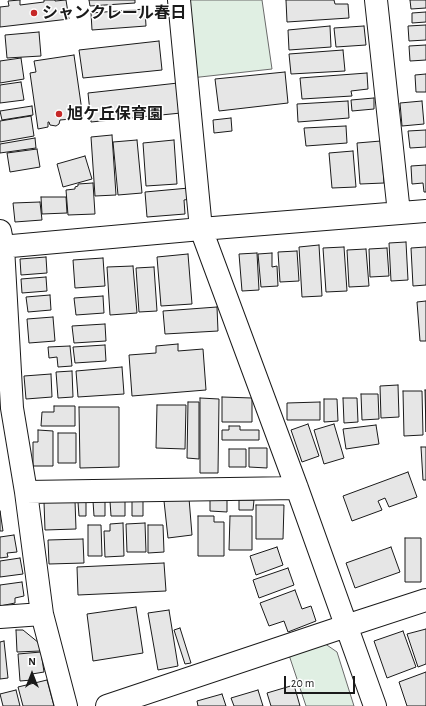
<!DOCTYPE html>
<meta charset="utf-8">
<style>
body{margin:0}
#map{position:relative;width:426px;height:706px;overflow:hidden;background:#fff;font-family:"Alegreya Sans",sans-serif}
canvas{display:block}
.north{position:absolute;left:12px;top:654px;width:40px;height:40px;-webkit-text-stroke:3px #fff;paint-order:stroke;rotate:0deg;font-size:11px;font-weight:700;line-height:16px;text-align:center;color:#1a1a1a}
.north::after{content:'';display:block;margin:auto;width:14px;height:18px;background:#1a1a1a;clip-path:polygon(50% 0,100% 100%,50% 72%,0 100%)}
.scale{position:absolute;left:284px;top:676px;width:71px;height:18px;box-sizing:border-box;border:2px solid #1a1a1a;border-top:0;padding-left:5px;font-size:12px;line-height:14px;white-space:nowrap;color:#1a1a1a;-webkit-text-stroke:3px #fff;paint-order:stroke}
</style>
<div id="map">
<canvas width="426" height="706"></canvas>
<div class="north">N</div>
<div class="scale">20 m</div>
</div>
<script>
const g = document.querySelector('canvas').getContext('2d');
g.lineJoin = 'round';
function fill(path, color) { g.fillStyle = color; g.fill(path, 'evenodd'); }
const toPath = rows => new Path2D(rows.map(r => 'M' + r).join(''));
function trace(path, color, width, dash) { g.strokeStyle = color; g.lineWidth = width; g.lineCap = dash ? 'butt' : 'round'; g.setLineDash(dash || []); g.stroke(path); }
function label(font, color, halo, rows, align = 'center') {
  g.font = font + ' "Alegreya Sans","Noto Sans JP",sans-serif'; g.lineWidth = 3; g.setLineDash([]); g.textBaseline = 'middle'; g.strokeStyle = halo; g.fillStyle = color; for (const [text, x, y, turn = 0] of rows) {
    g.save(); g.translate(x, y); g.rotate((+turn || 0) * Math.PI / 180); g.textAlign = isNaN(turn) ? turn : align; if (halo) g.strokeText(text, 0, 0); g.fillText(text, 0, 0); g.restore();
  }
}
const green = toPath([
 [183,0,262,0,272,69,191,78,183,0],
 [324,643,337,652,354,706,306,706,289,655,324,643]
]);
const building = toPath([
 [20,0,20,5,44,2,44,0,55,0,55,1,66,0,69,19,0,27,0,7,9,6,8,1,20,0],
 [89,0,135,0,135,3,90,6,89,0],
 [286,0,334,0,335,4,348,4,349,18,287,22,286,0],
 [410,0,426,0,426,8,411,9,410,0],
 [145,9,146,26,92,30,91,13,145,9],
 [426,12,426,22,412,23,412,13,426,12],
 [426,25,426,40,409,41,408,26,426,25],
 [330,26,331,47,289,50,288,30,330,26],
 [364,26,366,45,336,47,334,28,364,26],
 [39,32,41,56,7,58,5,35,39,32],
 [159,41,162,70,83,78,79,50,159,41],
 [426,45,426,60,410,61,409,46,426,45],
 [343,50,345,71,291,74,289,54,343,50],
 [74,55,83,118,60,120,59,124,56,126,50,125,49,122,48,122,48,127,38,129,30,73,36,72,34,61,74,55],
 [21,58,24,79,0,83,0,61,21,58],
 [285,72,288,103,219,111,215,79,285,72],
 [367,73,368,89,351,91,352,96,302,99,300,78,367,73],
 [426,74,426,92,416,92,415,75,426,74],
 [21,82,24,100,0,103,0,85,21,82],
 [178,83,181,113,91,122,88,93,178,83],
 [374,98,374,109,352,111,351,100,374,98],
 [348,101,349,118,298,122,297,104,348,101],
 [422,101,424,124,402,126,400,103,422,101],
 [32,106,33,115,2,120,0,111,32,106],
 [31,116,34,136,0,142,0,121,31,116],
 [231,118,232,131,214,133,213,120,231,118],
 [346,126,347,143,306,146,304,128,346,126],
 [426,130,426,147,410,148,408,131,426,130],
 [112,135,116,195,95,196,91,137,112,135],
 [35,138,36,148,0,153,0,144,35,138],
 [137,140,142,193,118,195,113,142,137,140],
 [174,140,177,184,146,186,143,143,174,140],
 [381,141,384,183,360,184,357,143,381,141],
 [37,149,40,167,10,172,7,153,37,149],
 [353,151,356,187,332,188,329,153,353,151],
 [85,156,92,179,63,187,57,164,85,156],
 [426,165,426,192,424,192,423,183,412,184,411,166,426,165],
 [93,183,95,214,68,215,66,190,75,189,75,187,78,186,78,184,93,183],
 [189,188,190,199,184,200,185,214,147,217,145,192,189,188],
 [41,197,66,197,67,213,42,214,41,197],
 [40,202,42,220,15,222,13,203,40,202],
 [406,242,408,280,391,281,389,243,406,242],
 [319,245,322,296,302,297,299,247,319,245],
 [344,247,347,291,326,292,323,248,344,247],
 [426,247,426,285,413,286,411,248,426,247],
 [387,248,389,276,370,277,369,249,387,248],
 [366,249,369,286,349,287,347,250,366,249],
 [297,251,299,281,280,282,278,252,297,251],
 [257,253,259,290,242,291,239,254,257,253],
 [272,253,272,267,277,266,278,286,261,287,258,254,272,253],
 [188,254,192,304,161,306,157,257,188,254],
 [46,257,47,273,21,275,20,259,46,257],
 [103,258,105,286,75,288,73,260,103,258],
 [133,266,137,313,110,315,107,267,133,266],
 [154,267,157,311,139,312,136,268,154,267],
 [46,277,47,291,22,293,21,279,46,277],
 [50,295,51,310,28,312,26,297,50,295],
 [103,296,104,313,76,315,74,298,103,296],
 [426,301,426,341,420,341,417,302,426,301],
 [217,307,218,331,165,334,163,311,217,307],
 [53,317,55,341,29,343,27,319,53,317],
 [105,324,106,341,74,343,72,326,105,324],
 [178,344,178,351,203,349,206,390,132,396,129,355,156,353,156,346,178,344],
 [105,345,106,361,75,363,73,347,105,345],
 [70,346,72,366,58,367,57,357,49,358,48,347,70,346],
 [122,367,124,394,78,397,76,371,122,367],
 [72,371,73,397,58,398,56,372,72,371],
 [51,374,52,397,26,399,24,376,51,374],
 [398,385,399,417,381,418,380,386,398,385],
 [425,390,426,390,426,432,425,390],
 [403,391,422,391,423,435,404,436,403,391],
 [361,394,378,394,379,419,362,420,361,394],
 [222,397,252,398,252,422,222,422,222,397],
 [200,398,219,399,218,473,200,473,200,398],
 [343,398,357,398,358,422,344,423,343,398],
 [324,399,337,399,338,421,324,422,324,399],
 [188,402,199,402,199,459,187,458,188,402],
 [320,402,320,420,287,420,287,403,320,402],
 [157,405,186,405,185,449,156,448,157,405],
 [54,406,75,406,75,426,41,426,42,412,54,412,54,406],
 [79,407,119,407,119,467,80,468,79,407],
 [308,424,319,456,302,462,291,430,308,424],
 [334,424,344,458,324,464,314,430,334,424],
 [376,425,379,444,346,449,343,429,376,425],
 [229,426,240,426,240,430,259,430,259,440,222,440,222,430,229,430,229,426],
 [38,430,53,431,53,466,33,466,33,442,38,442,38,430],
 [58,433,76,433,76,463,58,463,58,433],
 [421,447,426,447,426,480,423,480,421,447],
 [249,448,267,448,267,468,249,467,249,448],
 [229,449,246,449,246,467,229,467,229,449],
 [408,472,417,497,389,507,385,498,378,501,382,510,352,521,343,496,408,472],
 [189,498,192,535,168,538,164,501,189,498],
 [210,499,227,499,227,512,210,511,210,499],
 [239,500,254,500,253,510,239,510,239,500],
 [75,501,76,529,45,530,44,502,75,501],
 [93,501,105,501,105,516,94,516,93,501],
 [110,501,125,501,125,516,111,516,110,501],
 [132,501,143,501,143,516,132,516,132,501],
 [78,502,86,502,86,516,79,516,78,502],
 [256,505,284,505,283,539,256,539,256,505],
 [0,511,3,531,0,531,0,511],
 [198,516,214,516,214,522,224,522,224,556,198,556,198,516],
 [230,516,252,516,252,550,229,550,230,516],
 [123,523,124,556,105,557,104,531,110,531,110,524,123,523],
 [145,523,146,552,127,552,126,524,145,523],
 [88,525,101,525,102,556,88,556,88,525],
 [148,525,163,525,164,552,148,553,148,525],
 [14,535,17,552,7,553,8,557,0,558,0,537,14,535],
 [405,538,421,538,421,582,405,582,405,538],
 [83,539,84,563,49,564,48,540,83,539],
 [277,547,283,565,256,575,250,556,277,547],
 [391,547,400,572,355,588,346,563,391,547],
 [20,558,23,574,0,577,0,561,20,558],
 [164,563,166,591,78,595,77,567,164,563],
 [288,568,294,585,259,598,253,580,288,568],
 [22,582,24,596,15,598,15,603,0,606,0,585,22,582],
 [295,590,302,609,311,606,316,621,288,632,284,621,269,626,260,603,295,590],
 [136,607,143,653,93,661,87,614,136,607],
 [169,610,178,666,158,670,148,613,169,610],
 [180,628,191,663,185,664,174,630,180,628],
 [426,629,426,664,418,667,407,634,426,629],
 [16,630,23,630,39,643,40,651,17,652,16,630],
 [403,631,416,667,387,678,374,641,403,631],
 [4,641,8,678,0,679,0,642,4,641],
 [41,652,44,672,32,674,32,680,20,681,18,654,41,652],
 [426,672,426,706,407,706,399,682,426,672],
 [47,680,54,706,23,706,18,687,47,680],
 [294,685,300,706,271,706,267,693,294,685],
 [16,690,20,706,3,706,0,694,16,690],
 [258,690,263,706,234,706,231,698,258,690],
 [222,694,226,706,198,706,197,701,222,694]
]);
const minor = toPath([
 [179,0,201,229,297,488,375,706],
 [376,0,399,213],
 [0,231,3,247,12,408,26,492,42,614,66,706],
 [0,247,201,229,426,211],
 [26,492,297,488],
 [0,617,42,614],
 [107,706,346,626,426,600]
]);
const markers = [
 [34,13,4,"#c62828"],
 [59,114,4,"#c62828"]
];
const poiNames = [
 ["シャンクレール春日",42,13],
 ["旭ケ丘保育園",67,114]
];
fill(green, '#e0efe3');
trace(green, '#6a6a6a', 1);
fill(building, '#e6e6e6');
trace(building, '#1a1a1a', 1);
trace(minor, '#1a1a1a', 24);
trace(minor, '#fff', 22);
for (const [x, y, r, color] of markers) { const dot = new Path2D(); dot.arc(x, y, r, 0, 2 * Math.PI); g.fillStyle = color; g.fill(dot); trace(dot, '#fff', 1.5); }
label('bold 16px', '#1a1a1a', '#fff', poiNames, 'left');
</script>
